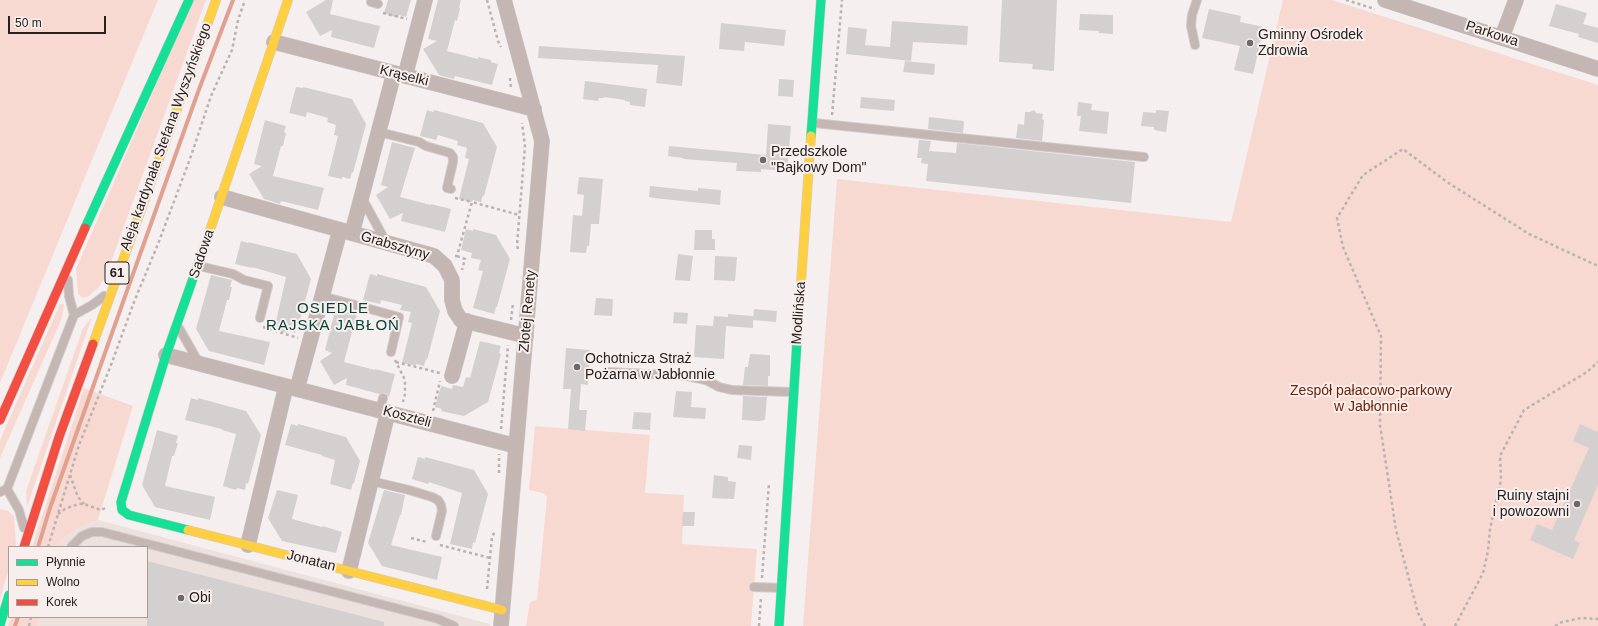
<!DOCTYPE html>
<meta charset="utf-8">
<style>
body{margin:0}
#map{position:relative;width:1598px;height:626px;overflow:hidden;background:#f5f0ef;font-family:Helvetica,sans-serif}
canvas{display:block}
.legend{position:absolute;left:8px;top:546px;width:140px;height:72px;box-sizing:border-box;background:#f8efec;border:1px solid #a39d9a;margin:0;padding:5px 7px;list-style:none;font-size:12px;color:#242120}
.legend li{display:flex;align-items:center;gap:8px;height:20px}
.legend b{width:20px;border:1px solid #a39d9a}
.scale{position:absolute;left:8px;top:16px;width:98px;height:18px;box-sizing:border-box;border:2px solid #242120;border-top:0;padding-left:5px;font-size:12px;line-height:14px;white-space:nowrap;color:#242120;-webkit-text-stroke:3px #f8efec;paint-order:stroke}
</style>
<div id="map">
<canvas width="1598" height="626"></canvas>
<ul class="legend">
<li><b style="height:5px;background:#16e098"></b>Płynnie</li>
<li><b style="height:5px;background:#ffcf43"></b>Wolno</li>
<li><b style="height:5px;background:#f24e42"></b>Korek</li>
</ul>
<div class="scale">50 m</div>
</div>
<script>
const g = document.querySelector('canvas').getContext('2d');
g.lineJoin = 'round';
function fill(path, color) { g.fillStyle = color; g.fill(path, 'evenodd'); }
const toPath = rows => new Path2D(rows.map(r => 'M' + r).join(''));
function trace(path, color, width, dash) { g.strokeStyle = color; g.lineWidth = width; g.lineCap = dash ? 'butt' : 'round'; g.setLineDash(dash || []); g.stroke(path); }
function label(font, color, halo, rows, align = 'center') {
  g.font = font + ' Helvetica,sans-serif'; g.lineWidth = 4; g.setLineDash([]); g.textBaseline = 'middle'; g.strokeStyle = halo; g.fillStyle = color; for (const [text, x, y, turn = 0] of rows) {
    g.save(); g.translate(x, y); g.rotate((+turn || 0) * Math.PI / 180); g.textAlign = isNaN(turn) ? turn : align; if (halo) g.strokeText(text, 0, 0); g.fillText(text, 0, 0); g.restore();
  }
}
const built = toPath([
 [98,520,490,624,490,626,38,626,39,617,147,617,147,547,56,547,58,543,76,529]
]);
const green = toPath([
 [0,0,158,0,0,383],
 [193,0,206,0,106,276,98,288,89,296,83,298,78,294,76,269],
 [1283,0,1332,0,1598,85,1598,626,803,626,837,179,1231,222],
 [60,304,64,304,62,318,0,458,0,440],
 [92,317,27,507,26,491,83,328],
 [84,388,133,406,98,520,76,529,58,543,56,547,32,547],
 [535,426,650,435,645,493,684,495,682,544,757,549,751,626,526,626,530,602,537,600,547,497,543,493,529,490],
 [0,509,8,511,14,516,16,545,15,547,9,547,9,569,0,599],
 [11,617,39,617,38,626,8,626]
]);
const stream = toPath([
 [38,547,50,508,128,288,198,92,233,0],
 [15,626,18,617]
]);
const building = toPath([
 [326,0,333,0,330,14,380,26,374,48,331,37,332,30,320,36,306,12],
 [388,0,411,0,406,17,399,15,398,18,384,13],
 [438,0,461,0,459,7,460,8,457,21,455,20,447,51,478,59,478,57,491,60,491,62,498,64,492,85,455,76,454,79,439,75,423,49,437,41,428,39],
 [1002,0,1057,0,1054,71,1032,69,1033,64,999,62],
 [1556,4,1587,13,1583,24,1598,28,1598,43,1578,37,1579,34,1549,26],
 [1209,9,1241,16,1240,22,1264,27,1253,74,1234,70,1240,46,1202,38],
 [1080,14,1113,15,1113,34,1099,33,1099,31,1079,30],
 [892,21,968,26,967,45,913,42,911,61,846,54,848,27,867,29,865,45,890,47],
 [721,23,786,30,784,46,745,42,744,51,719,49],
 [539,46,685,56,682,86,656,83,658,65,538,58],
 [905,61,935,64,934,75,903,72],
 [779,79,794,80,793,97,778,96],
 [585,81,647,89,645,107,630,105,630,102,625,101,625,100,604,97,604,98,599,98,598,101,583,99],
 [296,87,303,88,303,87,352,99,366,124,353,173,352,172,350,179,342,177,342,179,328,176,338,136,334,135,336,125,327,122,328,118,307,112,306,117,289,113],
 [861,97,895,100,894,111,860,108],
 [1078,102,1092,104,1091,110,1109,112,1107,134,1079,131,1081,116,1077,116],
 [427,110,433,112,434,110,483,123,497,147,484,196,483,195,481,202,473,200,472,202,459,199,469,159,465,158,467,148,457,145,458,141,438,135,436,140,420,136],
 [1034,110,1036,113,1043,114,1042,119,1044,120,1042,141,1016,138,1018,124,1024,125,1025,112,1030,112],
 [1156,110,1169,111,1166,132,1154,130,1154,127,1141,126,1143,112,1156,113],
 [929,117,964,121,963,133,928,129],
 [265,120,286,126,284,132,286,133,283,146,281,146,273,176,324,188,318,210,281,201,280,204,264,199,249,174,262,166,254,164],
 [768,124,791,126,787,171,761,169,761,172,736,171,737,163,683,159,683,158,668,156,669,146,766,155],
 [919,140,931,141,929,151,956,153,957,143,1135,162,1131,203,926,181,928,164,921,163,922,158,917,158],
 [392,142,415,148,400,197,431,205,431,204,451,209,445,232,401,221,403,213,390,219,376,195,388,187,381,185],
 [579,177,603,179,599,224,591,224,589,246,587,246,586,253,570,252,573,215,582,216,584,195,577,194],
 [650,186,698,191,698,188,721,190,720,205,654,198,649,197],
 [466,229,473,231,473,229,496,235,510,259,497,307,496,307,494,314,473,308,483,271,478,270,481,260,471,258,472,253,461,250],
 [695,230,712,230,712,239,715,239,715,250,694,250],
 [241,241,248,243,248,242,297,254,311,279,298,327,297,327,295,333,287,331,287,333,274,330,286,277,252,267,252,268,235,264],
 [678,254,693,256,690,281,675,280],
 [715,256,737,257,735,281,714,280],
 [370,274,377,276,377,274,426,287,440,311,427,360,426,359,424,366,416,364,416,366,402,363,412,323,408,322,411,312,400,310,402,305,381,300,380,304,363,300],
 [211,275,232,280,230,287,232,287,229,300,227,300,219,331,270,342,264,365,209,351,196,329],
 [596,298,613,299,612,316,594,315],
 [336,307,357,312,356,319,357,319,354,332,352,332,344,362,375,370,375,369,395,374,389,397,385,393,379,394,346,385,347,378,334,385,320,361,332,353,325,350],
 [754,309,777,311,776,322,753,320,753,328,726,326,724,359,694,357,696,325,713,326,714,316,728,317,728,314,753,316,753,320],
 [674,312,688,313,687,324,673,323],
 [480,341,501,346,499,353,501,354,488,402,464,416,441,411,442,409,435,407,441,386,452,389,453,385,463,387,466,377,470,378],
 [566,348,590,350,588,385,581,384,579,410,587,410,585,431,568,429,571,389,563,389],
 [750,354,770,355,770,376,768,376,768,386,743,385,745,367,748,367],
 [676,391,692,392,691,407,706,408,705,419,673,417],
 [743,396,767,397,765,420,759,421,742,420],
 [191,398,198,400,198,398,246,411,261,435,248,484,246,483,245,490,237,488,236,490,223,486,236,434,222,430,222,429,185,420],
 [634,412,651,413,650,430,632,429],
 [291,424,298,426,298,424,346,437,360,461,354,483,353,483,351,490,330,484,335,460,322,456,322,455,285,445],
 [1580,424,1597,432,1598,429,1598,485,1574,540,1580,543,1573,559,1530,540,1537,524,1552,530,1589,448,1573,441],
 [157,430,178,436,176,443,178,443,174,456,172,456,165,486,215,497,210,520,155,507,142,485],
 [739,445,752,446,751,460,737,458],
 [418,457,425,459,425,457,474,470,488,494,475,543,473,542,472,549,450,544,462,493,429,482,428,484,412,479],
 [714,475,728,477,728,481,736,482,734,499,712,498],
 [277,490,298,495,292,519,322,527,323,526,342,532,336,553,282,541,268,518],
 [384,490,405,495,401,515,400,515,391,545,442,557,437,580,382,566,368,543],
 [683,512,695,512,694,526,682,526],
 [147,561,384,622,384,626,147,626]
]);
const path = toPath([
 [487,0,498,41,501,47],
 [1346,0,1375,9],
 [383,13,407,19],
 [510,78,511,89],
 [832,115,842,0],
 [455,198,472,202],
 [518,249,517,245,525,146,522,123],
 [455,256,457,256,472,202,519,215],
 [457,256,465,259,462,270],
 [511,320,513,303],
 [263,327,298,338],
 [395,360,405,380,405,394,403,402],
 [396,362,440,373],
 [433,411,440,381],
 [501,429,508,345],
 [499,473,499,454],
 [70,475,78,497,84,504],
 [58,514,65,509,78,504,84,504,101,510,105,508],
 [411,538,427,542],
 [440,545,490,558],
 [48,547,79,445,111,365,134,302,158,244,190,159,211,96,232,50,238,20,245,0],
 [762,578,769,483],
 [487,589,492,537,495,531],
 [29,626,31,617],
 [759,626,761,597],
 [1425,626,1418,613,1396,530,1380,425,1381,336,1343,247,1337,218,1363,175,1403,149,1447,182,1529,234,1598,266],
 [1455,626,1483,573,1488,551,1490,529,1501,480,1500,456,1524,410,1587,372,1598,362],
 [1555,626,1562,622,1582,618,1598,619]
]);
const lane = toPath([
 [372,0,371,2,378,4],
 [1195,45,1191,26,1192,15,1197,0],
 [814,123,1144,157],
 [379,132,419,142,426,146,450,153,453,157,453,162,447,188,451,189],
 [362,198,386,242],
 [199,266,233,274,244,280,268,286,260,318],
 [322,296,399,317,391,352],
 [74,315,92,305,104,296],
 [179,328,199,363],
 [609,372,686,376,706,380,719,387,732,390,792,392],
 [380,410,383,398],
 [371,481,409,490,432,497,438,500,441,505,442,511,436,536],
 [7,489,19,510,24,528],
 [0,492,7,489,74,315,69,296,68,280],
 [71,547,82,536,92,532,102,532,438,619,454,626],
 [754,587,781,588]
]);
const street = toPath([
 [1385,0,1598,69],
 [1502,37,1516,0],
 [274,42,534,109],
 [405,76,425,0],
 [222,197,434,256,445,266,452,280,452,300,455,311,461,320,526,336],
 [352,233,394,73],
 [166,355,516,446],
 [452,376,467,321],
 [297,389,340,230],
 [248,545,286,386],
 [349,571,388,412],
 [501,626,542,141,504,0]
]);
const fast = toPath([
 [811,136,821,0],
 [85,228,189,0],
 [188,530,129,515,122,510,121,502,166,355,208,236],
 [0,625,9,595],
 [779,626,797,341]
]);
const slow = toPath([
 [208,236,288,0],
 [797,341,811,136],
 [93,344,216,0],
 [188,530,502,610]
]);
const jam = toPath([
 [0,420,85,228],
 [24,547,59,437,93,344]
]);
const markers = [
 [1250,43,4,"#6d6968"],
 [763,160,4,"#6d6968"],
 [577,367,4,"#6d6968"],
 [1577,504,4,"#6d6968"],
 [181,598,4,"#6d6968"]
];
const shields = [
 [117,273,24]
];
const shieldNames = [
 ["61",117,273]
];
const streetNames = [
 ["Parkowa",1492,34,18],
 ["Krąselki",404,76,14],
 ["Aleja kardynała Stefana Wyszyńskiego",166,137,-70],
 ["Grabsztyny",395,246,16],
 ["Sadowa",202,254,-71],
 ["Złotej Renety",528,311,-85],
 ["Modlińska",799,313,-86],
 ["Koszteli",407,417,15],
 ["Jonatan",311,561,14]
];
const poiNames = [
 ["Gminny Ośrodek",1258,35],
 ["Zdrowia",1258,51],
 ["Przedszkole",771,152],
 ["\"Bajkowy Dom\"",771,168],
 ["Ochotnicza Straż",585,359],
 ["Pożarna w Jabłonnie",585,375],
 ["Ruiny stajni",1569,496,"right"],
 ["i powozowni",1569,512,"right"],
 ["Obi",189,598]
];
const parkNames = [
 ["Zespół pałacowo-parkowy",1371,391],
 ["w Jabłonnie",1371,407]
];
const neighbourhoodNames = [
 ["OSIEDLE",333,309],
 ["RAJSKA JABŁOŃ",333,326]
];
fill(built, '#ede1de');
fill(green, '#f8d9d1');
trace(stream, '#e1a190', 4);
fill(building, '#d4d0cf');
trace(lane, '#cfcccb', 10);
trace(street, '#cfcccb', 16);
trace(fast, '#cfcccb', 10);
trace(slow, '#cfcccb', 10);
trace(jam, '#cfcccb', 10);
trace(path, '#bab2af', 2.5, [3, 3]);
trace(lane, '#c3b6b3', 8);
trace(street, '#c3b6b3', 15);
trace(fast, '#16e098', 9);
trace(slow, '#ffcf43', 9);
trace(jam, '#f24e42', 9);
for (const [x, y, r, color] of markers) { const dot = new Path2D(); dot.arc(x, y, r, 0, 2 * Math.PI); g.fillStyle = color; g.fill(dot); trace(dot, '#f8efec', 1.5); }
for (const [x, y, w] of shields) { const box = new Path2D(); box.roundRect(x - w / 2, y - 11, w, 22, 3); g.fillStyle = '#f8efec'; g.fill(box); trace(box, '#242120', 1); }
label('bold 13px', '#242120', null, shieldNames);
label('14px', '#242120', '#f8efec', streetNames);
label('14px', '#242120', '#f8efec', poiNames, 'left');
label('14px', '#712108', '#f8efec', parkNames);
g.letterSpacing = '1px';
label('15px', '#03443f', '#f8efec', neighbourhoodNames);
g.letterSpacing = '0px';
</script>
